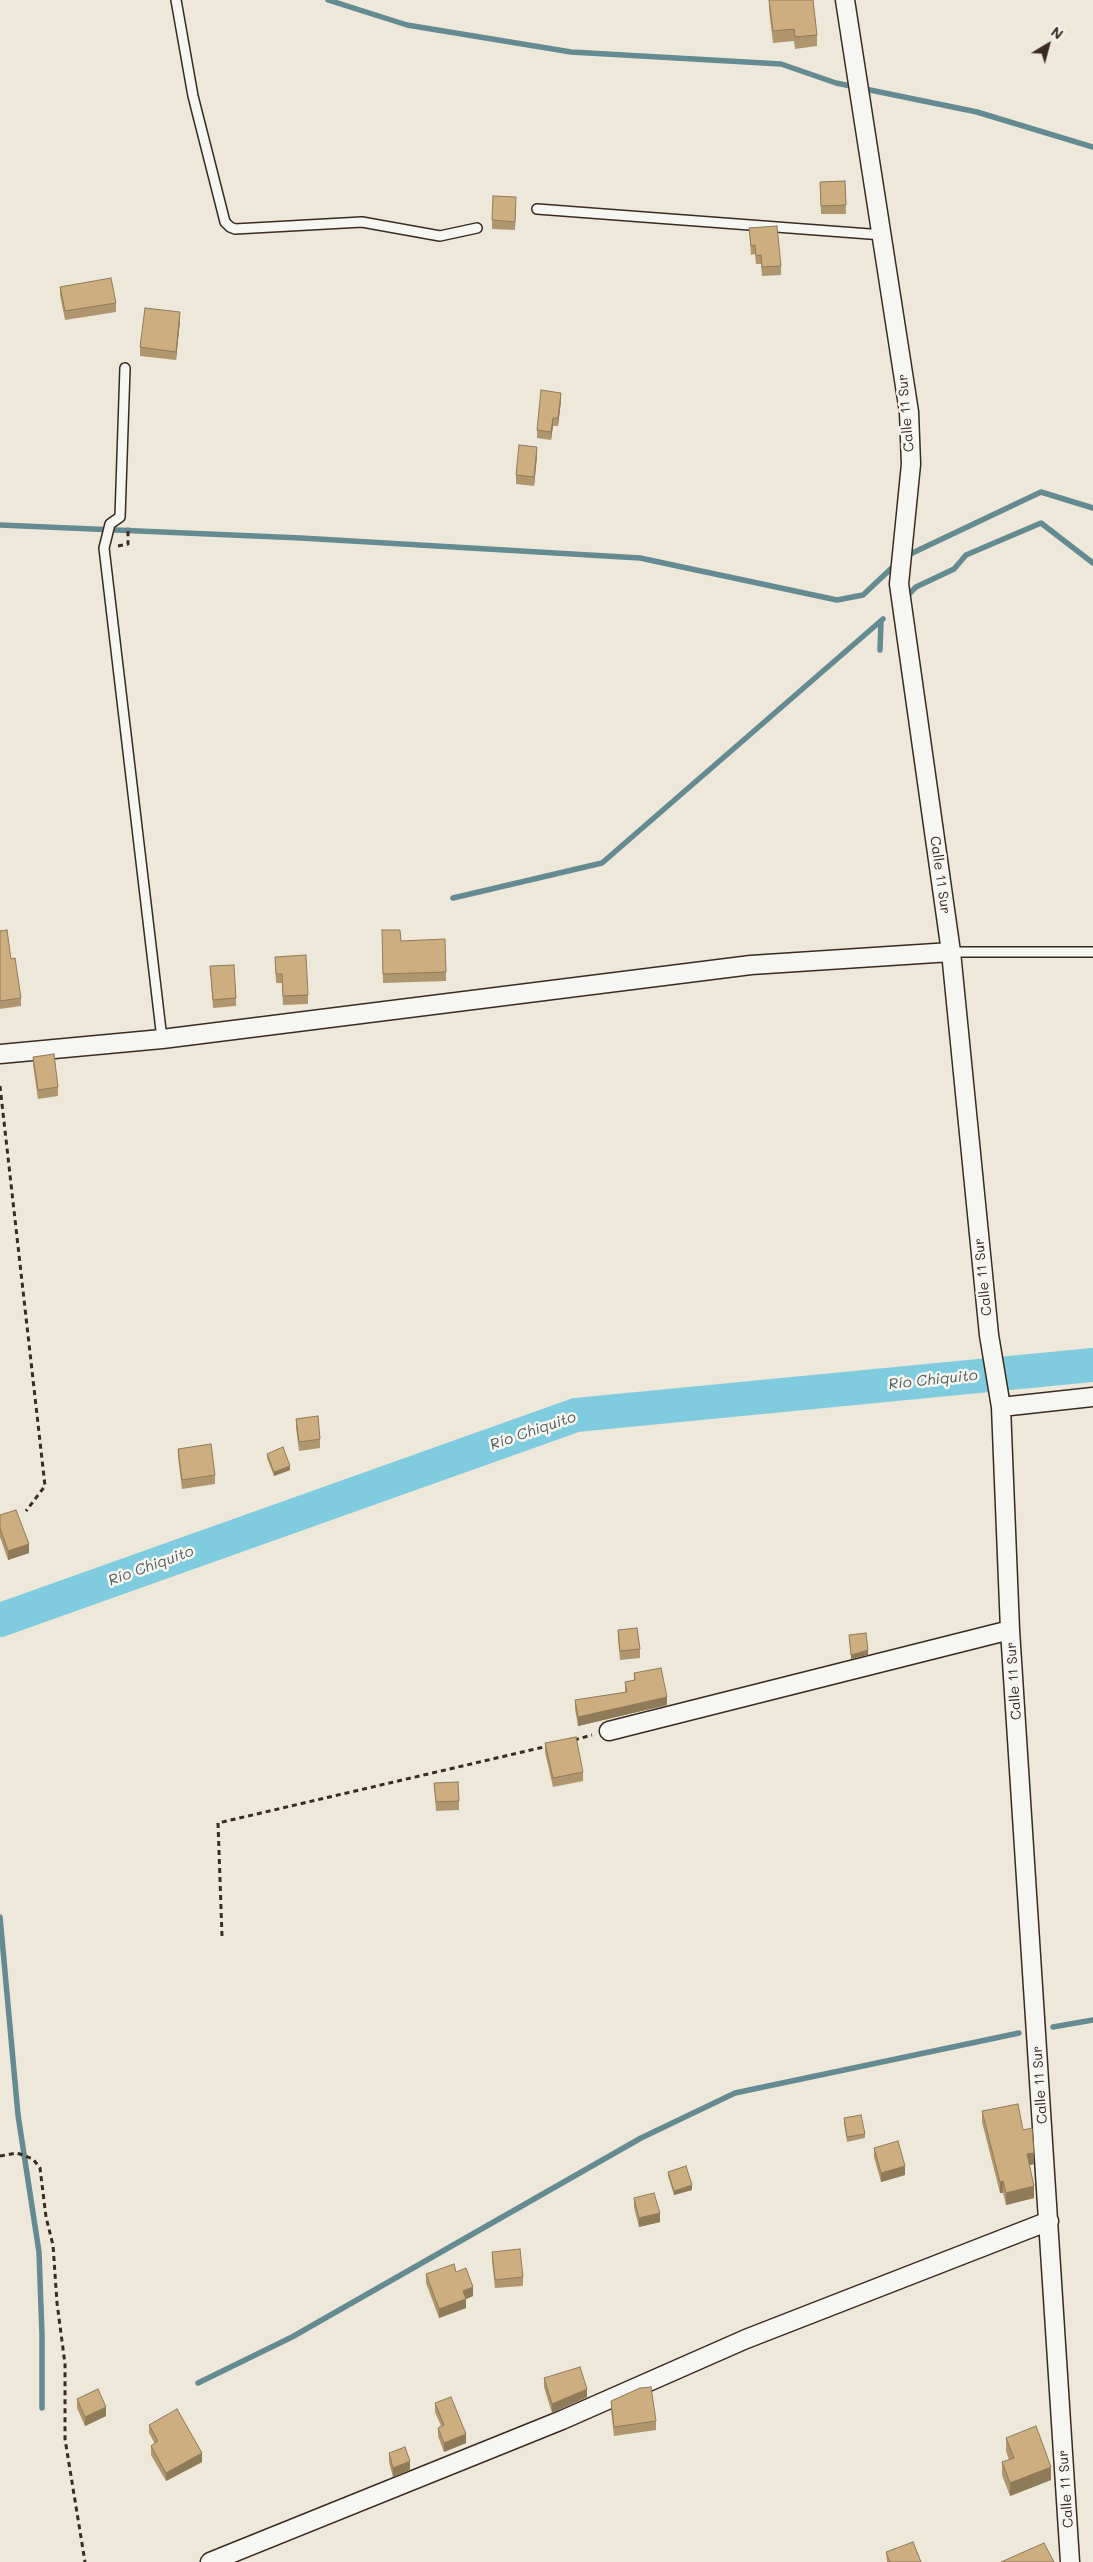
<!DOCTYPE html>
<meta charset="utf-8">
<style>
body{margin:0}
#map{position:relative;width:1093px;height:2562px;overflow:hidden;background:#eee8db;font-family:Mali,sans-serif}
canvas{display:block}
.north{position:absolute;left:1023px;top:20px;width:50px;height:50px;-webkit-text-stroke:4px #f6f6f2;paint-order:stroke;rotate:37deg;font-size:14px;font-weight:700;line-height:20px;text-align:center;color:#3b2a1e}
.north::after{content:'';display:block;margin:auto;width:18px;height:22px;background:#3b2a1e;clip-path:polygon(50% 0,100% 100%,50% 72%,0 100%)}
</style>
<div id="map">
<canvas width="1093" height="2562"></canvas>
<div class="north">N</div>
</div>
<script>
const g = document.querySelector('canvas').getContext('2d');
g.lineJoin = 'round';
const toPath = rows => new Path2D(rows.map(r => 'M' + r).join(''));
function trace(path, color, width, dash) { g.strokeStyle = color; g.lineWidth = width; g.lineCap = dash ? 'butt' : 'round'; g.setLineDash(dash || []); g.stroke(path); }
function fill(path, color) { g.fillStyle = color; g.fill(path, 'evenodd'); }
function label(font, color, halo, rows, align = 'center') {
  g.font = font + ' Mali,sans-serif'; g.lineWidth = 5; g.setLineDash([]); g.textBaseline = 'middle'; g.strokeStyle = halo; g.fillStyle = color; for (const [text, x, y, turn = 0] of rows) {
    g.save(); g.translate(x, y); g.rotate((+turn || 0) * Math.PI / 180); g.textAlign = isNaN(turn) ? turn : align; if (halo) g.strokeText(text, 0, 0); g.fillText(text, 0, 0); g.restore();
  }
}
const stream = toPath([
 [328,0,407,25,571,52,781,64,836,83,977,112,1093,147],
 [0,525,301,538,640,558,837,600,863,595,897,563],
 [906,556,1041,492,1093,508],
 [909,594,916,587,954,569,966,555,1041,523,1093,563],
 [880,650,881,621],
 [453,898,602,863,883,619],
 [0,1917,18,2115,39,2252,42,2335,42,2408],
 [1053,2027,1093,2020],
 [198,2383,292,2337,641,2138,735,2093,1019,2033]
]);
const river = toPath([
 [0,1620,576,1415,1093,1365]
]);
const path = toPath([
 [118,546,128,544,128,527],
 [0,1086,45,1486,26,1511],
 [574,1740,592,1735],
 [222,1936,218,1823,548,1746],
 [0,2156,17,2153,33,2159,40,2168,46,2217,53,2245,57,2303,65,2364,65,2439,85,2562]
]);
const service = toPath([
 [176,0,193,96,225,222,230,227,235,229,362,222,440,236,477,228],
 [537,209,883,235],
 [125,368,120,517,110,524,104,548,162,1039],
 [951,952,1093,952]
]);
const minor = toPath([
 [845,0,909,412,911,464,899,584,951,952,989,1335,1001,1407,1010,1630,1070,2562],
 [0,1054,162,1039,751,965,951,952],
 [1001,1407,1093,1397],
 [609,1731,1010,1630],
 [210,2562,562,2420,746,2339,1049,2221]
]);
const wall = toPath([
 [769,0,817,35,817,46,795,49,794,41,773,43,769,9],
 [845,181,846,214,821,214,820,182],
 [516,206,515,230,492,229,492,220],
 [749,228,781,266,781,275,762,276,761,264,756,264,755,254,751,255],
 [60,287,116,303,116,312,65,320,60,295],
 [180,321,176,360,140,356,140,347],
 [561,401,558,426,553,426,551,440,537,438,537,430],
 [537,456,534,486,516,484,516,475],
 [382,930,446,972,446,981,383,983],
 [0,931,11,959,21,998,21,1006,0,1009],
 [275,957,308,995,308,1004,283,1005,282,983,276,983],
 [210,966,236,998,236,1006,213,1008],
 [33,1057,58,1087,58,1096,38,1099,33,1065],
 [296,1419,320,1439,320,1448,299,1451,296,1428],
 [178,1449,215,1475,215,1484,182,1489,178,1457],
 [267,1454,290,1470,274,1476,267,1458],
 [0,1515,29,1553,8,1560,0,1537],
 [618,1630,640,1649,640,1658,620,1660,618,1639],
 [634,1673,667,1705,578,1726,575,1709,575,1700,625,1692,625,1682,634,1681],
 [545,1743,583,1772,583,1781,553,1787,545,1752],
 [434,1783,459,1801,459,1810,436,1811],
 [982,2111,1023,2130,1034,2164,1030,2165,1034,2198,1006,2205,1003,2193,1000,2193,982,2122],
 [844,2118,865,2134,865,2138,847,2142,844,2123],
 [874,2148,905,2175,881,2182,874,2157],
 [668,2172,692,2190,674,2195,668,2176],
 [634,2198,660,2222,639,2227,634,2207],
 [492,2252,523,2277,523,2286,495,2288,492,2260],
 [456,2272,473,2296,466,2299,466,2308,439,2318,426,2283,426,2274],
 [544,2378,587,2397,552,2413,544,2387],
 [77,2399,106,2416,85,2426,77,2408],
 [611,2401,656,2421,656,2430,614,2436,611,2410],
 [435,2403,466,2443,444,2452,438,2436,438,2428,441,2426,435,2412],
 [149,2425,202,2462,166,2481,151,2455,151,2446,155,2444,149,2433],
 [1006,2438,1051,2480,1010,2496,1002,2475,1002,2462,1009,2460,1006,2451],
 [389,2453,410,2470,393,2477,389,2462],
 [886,2552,921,2562,887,2562]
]);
const shadedWall = toPath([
 [180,312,180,321,176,360,176,352],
 [561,393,561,401,558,426,558,418],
 [553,418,553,426,551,440,551,432],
 [537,447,537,456,534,486,534,477],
 [290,1466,290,1470,274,1476,274,1472],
 [29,1544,29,1553,8,1560,8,1551],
 [868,1650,868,1655,851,1659,851,1655],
 [667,1697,667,1705,578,1726,578,1717],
 [1034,2153,1034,2164,1027,2166,1027,2154],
 [905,2166,905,2175,881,2182,881,2173],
 [1003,2181,1003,2193,1000,2193,1000,2182],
 [692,2185,692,2190,674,2195,674,2191],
 [1034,2186,1034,2198,1006,2205,1006,2193],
 [660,2213,660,2222,639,2227,639,2218],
 [473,2287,473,2296,466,2299,466,2308,439,2318,439,2309,463,2291],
 [587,2389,587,2397,552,2413,552,2404],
 [106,2407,106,2416,85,2426,85,2417],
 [466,2434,466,2443,444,2452,444,2443],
 [202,2453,202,2462,166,2481,166,2473],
 [410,2461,410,2470,393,2477,393,2468],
 [1051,2467,1051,2480,1010,2496,1010,2483]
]);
const building = toPath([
 [769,0,813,0,817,35,795,37,794,29,773,31,769,0],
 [845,181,846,205,821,206,820,182,845,181],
 [493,196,516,197,515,222,492,220,493,196],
 [777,226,781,266,762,267,761,255,756,256,755,245,751,246,749,228,777,226],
 [111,278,116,303,65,311,60,287,111,278],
 [145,308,180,312,176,352,140,347,145,308],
 [541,390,561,393,558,418,553,418,551,432,537,430,541,390],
 [519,445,537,447,534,477,516,475,519,445],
 [7,930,11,959,15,958,21,998,0,1001,0,931,7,930],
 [382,930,400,930,401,941,445,939,446,972,383,974,382,930],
 [306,955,308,995,283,996,282,974,276,974,275,957,306,955],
 [234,965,236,998,213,1000,210,966,234,965],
 [54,1054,58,1087,38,1090,33,1057,54,1054],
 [318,1416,320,1439,299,1442,296,1419,318,1416],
 [211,1444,215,1475,182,1480,178,1449,211,1444],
 [283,1447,290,1466,274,1472,267,1454,283,1447],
 [16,1510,29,1544,8,1551,0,1528,0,1515,16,1510],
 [637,1628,640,1649,620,1651,618,1630,637,1628],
 [866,1633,868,1650,851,1655,849,1635,866,1633],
 [661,1668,667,1697,578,1717,575,1700,627,1692,625,1682,635,1680,634,1673,661,1668],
 [576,1737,583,1772,553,1778,545,1743,576,1737],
 [458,1782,459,1801,436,1802,434,1783,458,1782],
 [1018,2104,1023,2130,1032,2128,1034,2153,1027,2154,1034,2186,1006,2193,1003,2181,1000,2182,982,2111,1018,2104],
 [861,2115,865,2134,847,2137,844,2118,861,2115],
 [898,2141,905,2166,881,2173,874,2148,898,2141],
 [686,2166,692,2185,674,2191,668,2172,686,2166],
 [654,2193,660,2213,639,2218,634,2198,654,2193],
 [520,2249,523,2277,495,2280,492,2252,520,2249],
 [454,2264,456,2272,466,2268,473,2287,463,2291,466,2299,439,2309,426,2274,454,2264],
 [580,2367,587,2389,552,2404,544,2378,580,2367],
 [651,2387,656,2421,614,2427,611,2401,640,2388,651,2387],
 [98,2389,106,2407,85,2417,77,2399,98,2389],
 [451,2397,466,2434,444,2443,438,2428,444,2425,435,2403,451,2397],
 [177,2409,202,2453,166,2473,151,2446,158,2441,149,2425,177,2409],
 [1036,2426,1051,2467,1010,2483,1002,2462,1014,2458,1006,2438,1036,2426],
 [405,2447,410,2461,393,2468,389,2453,405,2447],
 [913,2542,921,2562,890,2562,886,2552,913,2542],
 [1044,2543,1054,2562,1001,2562,1044,2543]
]);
const streetNames = [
 ["Calle 11 Sur",906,413,-95],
 ["Calle 11 Sur",940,875,82],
 ["Calle 11 Sur",983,1277,-96],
 ["Calle 11 Sur",1014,1681,-94],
 ["Calle 11 Sur",1040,2085,-94],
 ["Calle 11 Sur",1066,2489,-94]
];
const waterNames = [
 ["Río Chiquito",933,1380,-6],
 ["Río Chiquito",533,1431,-19],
 ["Río Chiquito",151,1566,-20]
];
trace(stream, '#648b92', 5.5);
trace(river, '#80ccdf', 34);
trace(service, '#3b2a1e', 12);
trace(minor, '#3b2a1e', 21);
trace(path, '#3b2a1e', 3, [5, 4]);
trace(service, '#f6f6f2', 9);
trace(minor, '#f6f6f2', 18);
fill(wall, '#af966e');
fill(shadedWall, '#8f7a5a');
fill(building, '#ccae80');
trace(building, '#8f7a5a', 1);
label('14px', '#3b2a1e', '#f6f6f2', streetNames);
label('italic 15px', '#505b58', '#f6f6f2', waterNames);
</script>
